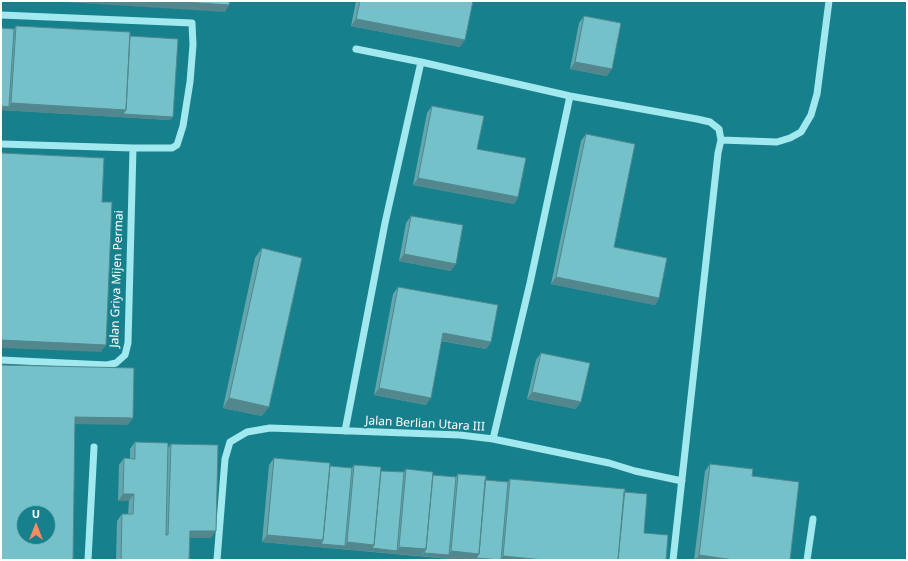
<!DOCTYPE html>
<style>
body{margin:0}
#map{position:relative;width:908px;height:561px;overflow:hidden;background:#17808d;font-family:"Noto Sans",sans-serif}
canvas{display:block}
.frame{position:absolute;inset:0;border:2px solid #fff;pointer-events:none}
.north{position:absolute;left:16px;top:505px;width:40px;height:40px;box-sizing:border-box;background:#17808d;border:1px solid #74b3bb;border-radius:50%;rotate:0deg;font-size:11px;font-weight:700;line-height:16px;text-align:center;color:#fff}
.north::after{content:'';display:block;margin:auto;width:14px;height:18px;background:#ff8960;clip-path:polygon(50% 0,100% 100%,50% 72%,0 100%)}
</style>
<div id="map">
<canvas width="908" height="561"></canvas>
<div class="frame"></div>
<div class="north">U</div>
</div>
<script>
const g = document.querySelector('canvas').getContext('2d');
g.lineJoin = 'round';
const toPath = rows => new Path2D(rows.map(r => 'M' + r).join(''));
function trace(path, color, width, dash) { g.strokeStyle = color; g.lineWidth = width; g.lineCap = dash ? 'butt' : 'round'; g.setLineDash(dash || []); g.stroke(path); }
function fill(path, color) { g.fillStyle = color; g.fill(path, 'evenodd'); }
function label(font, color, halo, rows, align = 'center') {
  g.font = font + ' "Noto Sans",sans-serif'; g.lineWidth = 4; g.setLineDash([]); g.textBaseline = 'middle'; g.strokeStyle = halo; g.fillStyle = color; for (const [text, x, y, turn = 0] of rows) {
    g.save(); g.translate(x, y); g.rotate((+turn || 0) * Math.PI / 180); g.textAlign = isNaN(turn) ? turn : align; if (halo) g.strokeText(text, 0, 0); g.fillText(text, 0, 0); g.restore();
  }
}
const minor = toPath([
 [1,15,192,23,193,45,190,82,183,126,177,145,172,148,133,148,1,144],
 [356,49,421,62,570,96,697,119,710,122,719,129,721,140,718,153,673,560],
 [721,140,777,142,790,138,801,132,811,115,817,94,829,1],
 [1,360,107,365,116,363,125,355,128,343,133,148],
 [345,431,385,223,421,62],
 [493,439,530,283,570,96],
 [88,560,94,447],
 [217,560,225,459,230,442,247,432,270,428,460,435,493,439,609,463,635,471,682,481],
 [807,560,813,519]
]);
const wall = toPath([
 [356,1,473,1,460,47,351,26],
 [584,16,607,76,570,69,579,23],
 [16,26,130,36,170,120,1,110,1,28,14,29],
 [432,106,477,149,518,197,514,204,413,185,427,113],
 [586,134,614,247,659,298,655,305,551,284,581,141],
 [411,216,451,271,399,261,406,223],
 [262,248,262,416,223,408,255,258],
 [398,287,491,342,486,349,441,341,426,405,374,395,393,294],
 [541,353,576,409,527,399,536,360],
 [135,442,168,448,171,444,211,538,189,538,189,560,116,560,117,521,122,514,128,514,129,501,118,501,119,465,124,458,130,458,130,449],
 [274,458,330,466,352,468,354,465,381,471,404,472,406,469,433,475,456,477,458,474,485,480,508,482,510,479,624,492,644,533,666,560,461,560,262,542,269,465],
 [710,464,752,476,790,560,694,560,705,471]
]);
const shadedWall = toPath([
 [48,1,169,1,229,5,225,12],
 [356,19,465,40,460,47,351,26],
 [575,62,612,69,607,76,570,69],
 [11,103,126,110,173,117,170,120,1,110,1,106,9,107],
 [418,178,518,197,514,204,413,185],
 [404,254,456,264,451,271,399,261],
 [556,277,659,298,655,305,551,284],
 [443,333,491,342,486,349,438,340],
 [1,340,106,345,101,352,1,348],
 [379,388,431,398,426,405,374,395],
 [532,392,581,402,576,409,527,399],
 [229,398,269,407,262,416,223,408],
 [75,417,133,418,128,425,71,424],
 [123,494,134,494,129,501,118,501],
 [190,531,216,531,211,538,185,538],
 [267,535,323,540,345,546,347,542,374,545,397,551,399,547,426,549,421,556,262,542],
 [451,551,479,554,501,560,503,556,544,560,461,560,421,556,424,553,449,555],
 [699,555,734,560,696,560]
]);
const building = toPath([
 [169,1,230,1,229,5,169,1],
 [360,1,473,1,465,40,356,19,360,1],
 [584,16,621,23,612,69,575,62,584,16],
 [16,26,130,32,126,110,11,103,16,26],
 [1,28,14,29,9,107,1,106,1,28],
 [130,36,178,39,173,117,123,114,126,110,130,36],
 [432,106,484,116,477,149,526,158,518,197,418,178,432,106],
 [586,134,635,144,614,247,667,258,659,298,556,277,586,134],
 [1,153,104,158,102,202,112,202,106,345,1,340,1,153],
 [411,216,463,225,456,264,404,254,411,216],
 [262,248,302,258,269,407,229,398,262,248],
 [398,287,498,305,491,342,443,333,431,398,379,388,398,287],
 [541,353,590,363,581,402,532,392,541,353],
 [1,365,134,368,133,418,75,417,73,560,1,560,1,365],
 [24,513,48,513,48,537,24,537,24,513],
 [135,442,168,443,166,535,168,535,171,444,218,445,216,531,190,531,189,560,121,560,122,514,133,514,134,494,123,494,124,458,135,459,135,442],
 [274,458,330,463,323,540,267,535,274,458],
 [710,464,753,469,752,476,799,482,790,560,734,560,699,555,710,464],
 [354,465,381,467,374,545,347,542,354,465],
 [330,466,352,468,345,546,321,544,323,540,330,466],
 [406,469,433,472,426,549,399,547,406,469],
 [381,471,404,472,397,551,372,548,374,545,381,471],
 [458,474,486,476,479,554,451,551,458,474],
 [433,475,456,477,449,555,424,553,426,549,433,475],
 [510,479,625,489,618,560,544,560,503,556,510,479],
 [485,480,508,482,501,560,476,558,479,554,485,480],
 [624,492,647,494,644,533,668,535,666,560,618,560,624,492],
 [696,559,707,560,696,560,696,559]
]);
const streetNames = [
 ["Jalan Griya Mijen Permai",117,279,-88],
 ["Jalan Berlian Utara III",425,424,3]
];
trace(minor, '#a2e8ef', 7);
fill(wall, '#64a6ae');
fill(shadedWall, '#51878d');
fill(building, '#74c1ca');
trace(building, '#51878d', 1);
label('12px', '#fff', '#17808d', streetNames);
</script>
